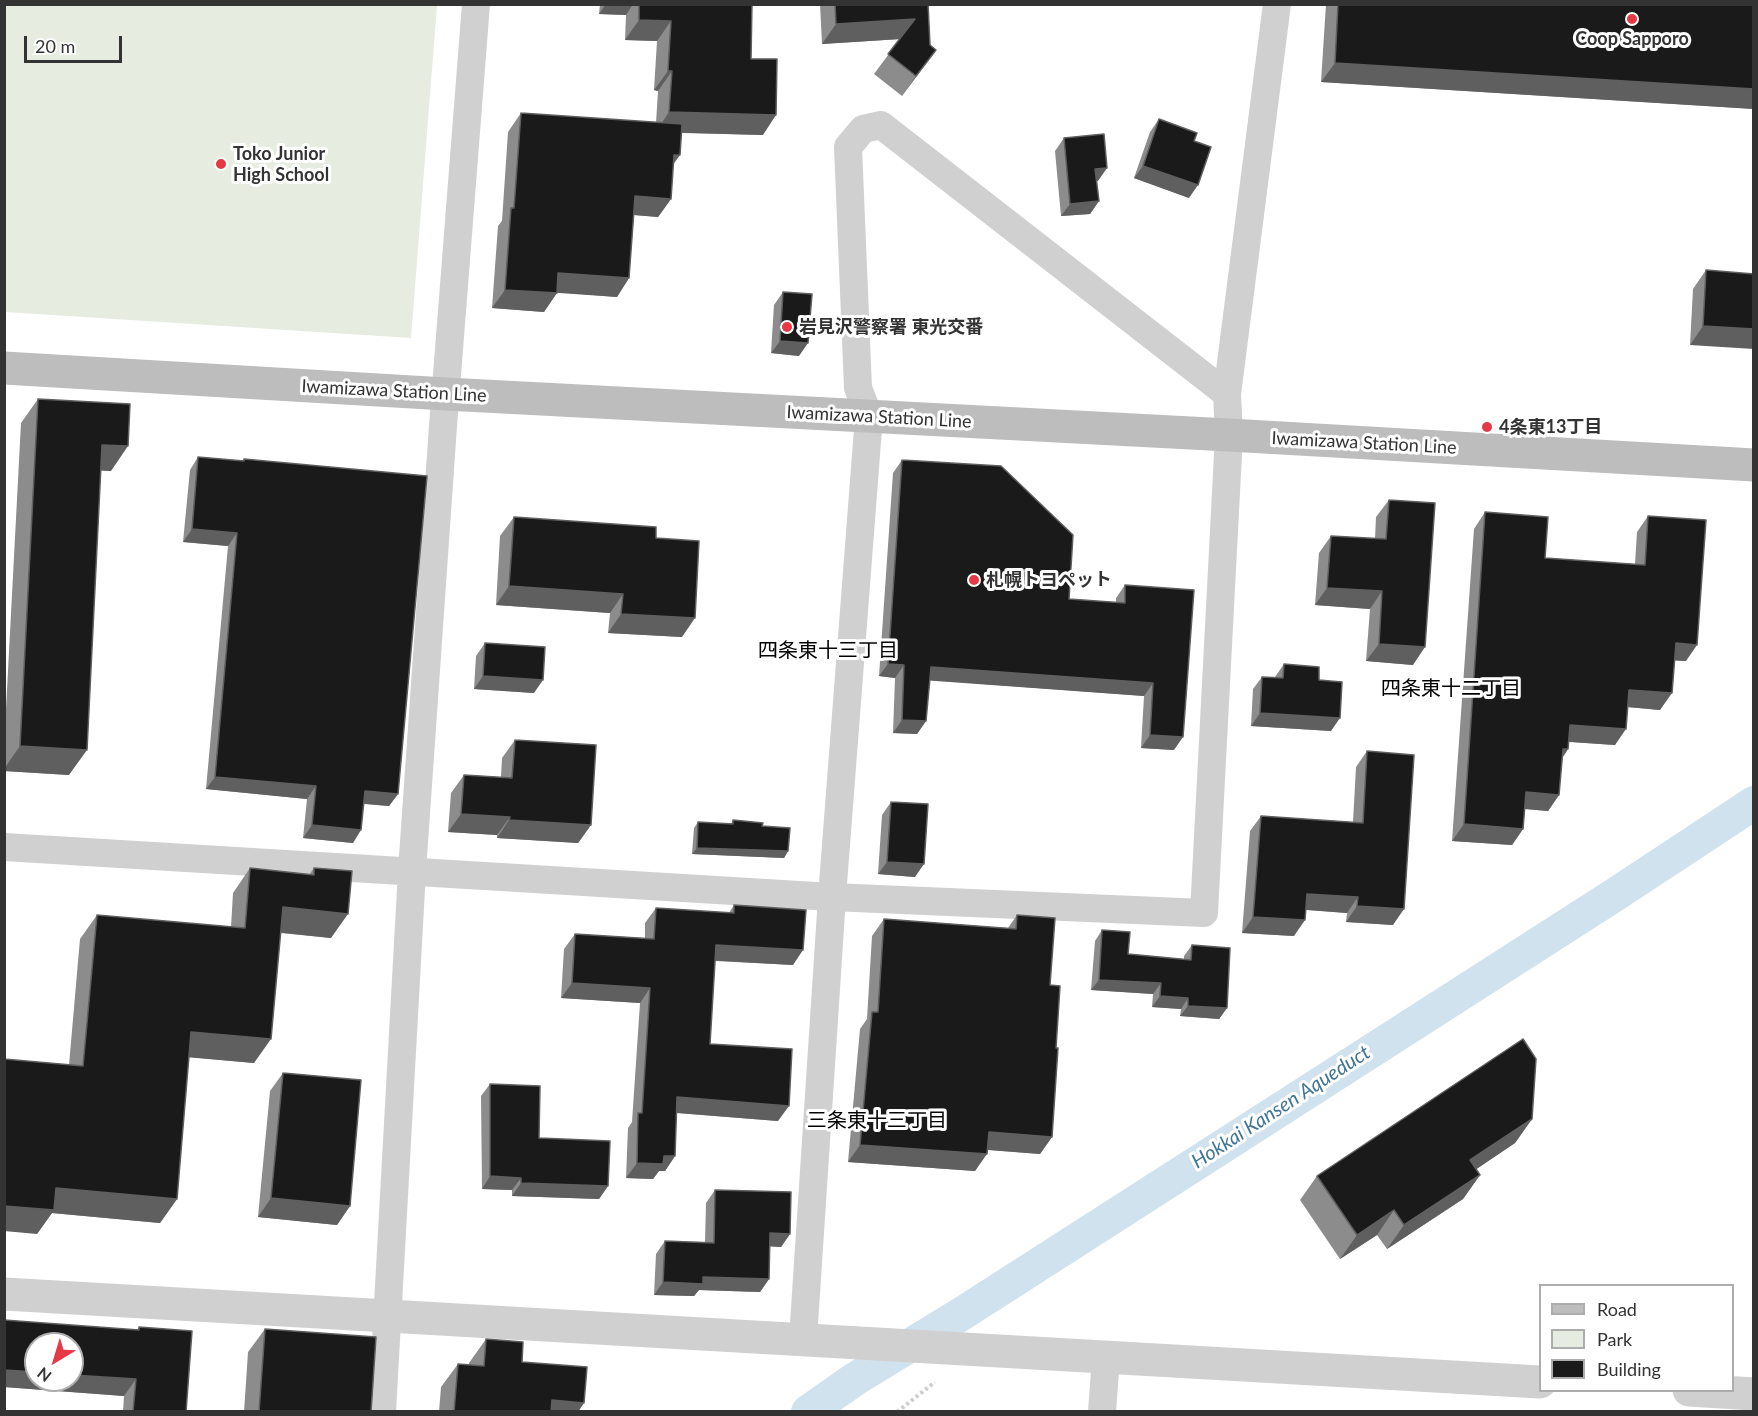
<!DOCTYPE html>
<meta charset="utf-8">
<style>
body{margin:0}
#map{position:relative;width:1758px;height:1416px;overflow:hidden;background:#fff;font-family:Lato,sans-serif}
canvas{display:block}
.frame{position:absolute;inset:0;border:6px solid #333;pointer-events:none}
.legend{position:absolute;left:1539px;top:1284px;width:195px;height:108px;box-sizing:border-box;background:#fff;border:2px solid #adadad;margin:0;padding:8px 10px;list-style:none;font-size:18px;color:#333}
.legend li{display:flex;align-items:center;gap:12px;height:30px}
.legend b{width:30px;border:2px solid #adadad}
.north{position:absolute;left:24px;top:1332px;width:60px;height:60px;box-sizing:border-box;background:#fff;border:2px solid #adadad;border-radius:50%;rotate:218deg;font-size:16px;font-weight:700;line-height:24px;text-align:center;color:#333}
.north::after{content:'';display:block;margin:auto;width:21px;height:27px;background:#e63946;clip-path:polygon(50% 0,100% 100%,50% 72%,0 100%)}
.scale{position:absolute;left:24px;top:36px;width:98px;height:27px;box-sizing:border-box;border:3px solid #333;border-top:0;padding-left:8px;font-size:18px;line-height:21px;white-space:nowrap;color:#333;-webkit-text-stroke:4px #fff;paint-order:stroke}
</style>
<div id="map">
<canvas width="1758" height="1416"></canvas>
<div class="frame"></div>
<ul class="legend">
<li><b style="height:8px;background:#bdbdbd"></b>Road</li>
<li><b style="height:16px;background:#e6ecdf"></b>Park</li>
<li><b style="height:16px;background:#1a1a1a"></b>Building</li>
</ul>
<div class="north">N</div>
<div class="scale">20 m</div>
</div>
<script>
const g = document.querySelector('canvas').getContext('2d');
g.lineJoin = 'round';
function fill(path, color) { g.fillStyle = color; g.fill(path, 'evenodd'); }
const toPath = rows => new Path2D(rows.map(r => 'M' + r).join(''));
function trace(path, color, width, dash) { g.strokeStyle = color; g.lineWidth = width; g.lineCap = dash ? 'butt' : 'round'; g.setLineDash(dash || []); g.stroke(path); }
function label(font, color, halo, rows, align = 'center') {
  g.font = font + ' Lato,"Noto Sans JP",sans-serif'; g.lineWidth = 6; g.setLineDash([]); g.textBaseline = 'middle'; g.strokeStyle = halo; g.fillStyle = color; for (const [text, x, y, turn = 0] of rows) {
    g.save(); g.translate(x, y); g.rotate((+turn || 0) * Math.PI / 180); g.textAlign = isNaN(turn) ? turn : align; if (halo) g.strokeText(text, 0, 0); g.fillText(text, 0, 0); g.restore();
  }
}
const green = toPath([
 [4,5,437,5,411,338,5,312]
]);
const canal = toPath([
 [808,1412,855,1379,963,1313,1616,894,1754,803]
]);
const path = toPath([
 [897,1412,935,1382]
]);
const minor = toPath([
 [4,847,832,897,1204,913,1229,435,1227,394,1277,4],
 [803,1339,832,897,869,416,858,388,848,147,863,129,881,125,1227,394],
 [382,1412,412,871,443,426,476,4],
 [1102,1412,1106,1357]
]);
const tertiary = toPath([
 [4,1294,1540,1382],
 [1689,1390,1754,1394]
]);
const secondary = toPath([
 [4,368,446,394,1229,435,1754,465]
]);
const wall = toPath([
 [600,4,752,4,751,59,763,135,682,133,673,165,671,199,658,217,634,215,629,278,617,297,557,292,544,312,492,308,498,226,502,221,508,132,521,113,656,123,658,91,654,90,657,41,625,40,626,15,599,14],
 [820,4,928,4,930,45,936,50,902,96,874,74,900,39,822,44],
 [1326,4,1754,4,1754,109,1321,82],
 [1159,119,1194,141,1189,198,1134,178,1150,132],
 [1064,138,1107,168,1097,181,1099,201,1090,214,1061,216,1055,151],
 [1706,270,1754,274,1690,345,1693,289],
 [783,292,799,356,771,353,774,305],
 [38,399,111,471,100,470,69,775,4,771,4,747,21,423],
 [198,457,242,461,244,459,398,794,389,806,364,804,353,843,303,838,307,799,206,789,228,546,183,542,190,470],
 [902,460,1069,599,1116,603,1116,598,1125,585,1174,750,1141,748,1144,696,930,680,926,721,917,734,893,733,895,678,879,676,893,473],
 [1389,500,1413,665,1366,661,1370,609,1315,605,1319,553,1331,536,1375,539,1376,517],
 [1485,512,1545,558,1635,564,1637,532,1648,516,1686,661,1674,660,1660,710,1627,707,1615,745,1569,742,1568,749,1562,758,1559,795,1548,811,1525,809,1523,829,1512,845,1452,841,1474,529],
 [514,517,656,538,682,637,608,633,610,613,496,605,500,536],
 [485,643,534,693,474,689,476,656],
 [1284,664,1319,680,1331,731,1251,726,1253,689,1262,677,1275,677],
 [515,740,591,825,578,843,497,838,497,835,448,832,451,793,464,775,501,777,502,758],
 [1367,751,1393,925,1346,922,1347,913,1306,910,1294,936,1242,933,1250,831,1261,816,1353,822,1356,767],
 [891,802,915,877,878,874,882,815],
 [733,820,762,826,788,851,784,858,692,854,694,828,698,822,731,824],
 [250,868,309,875,314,868,331,938,280,933,254,1063,189,1057,177,1199,160,1223,52,1213,37,1234,69,1065,80,939,97,915,231,927,233,893],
 [734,905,793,965,715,961,710,1044,778,1121,676,1113,675,1156,665,1171,659,1171,653,1179,626,1178,628,1128,632,1122,640,1003,561,998,564,949,575,934,645,938,645,923,656,908,729,913],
 [1017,915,1050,985,1056,1048,1052,1137,1040,1154,988,1150,975,1171,848,1162,860,1029,867,1019,872,936,884,919,1008,928],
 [1102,930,1128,954,1184,959,1184,956,1192,945,1227,1008,1219,1019,1180,1016,1181,1009,1152,1007,1153,994,1091,990,1095,941],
 [283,1073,350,1206,337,1225,258,1217,270,1091],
 [490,1084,539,1138,608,1186,599,1199,512,1196,512,1190,482,1189,481,1096],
 [1532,1119,1515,1143,1476,1169,1480,1175,1463,1199,1387,1249,1377,1235,1340,1259,1300,1200,1317,1176],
 [715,1190,790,1234,781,1247,770,1246,769,1279,760,1292,699,1290,694,1296,654,1295,656,1254,665,1241,705,1242,706,1203],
 [4,1320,137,1330,139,1327,186,1412,123,1412,124,1396,4,1387],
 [265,1329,371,1412,244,1412,248,1352],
 [486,1339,522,1362,578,1412,439,1412,441,1387,458,1364,469,1365,469,1363]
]);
const shadedWall = toPath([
 [606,4,633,4,626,15,599,14],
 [915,19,901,39,822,44,836,24],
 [639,20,671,21,657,41,625,40],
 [936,50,922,69,902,96,916,76],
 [1335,63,1754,89,1754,109,1321,82],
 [668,71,672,71,658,91,654,90],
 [669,112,776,115,763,135,656,132],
 [674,155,680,155,667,173],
 [1143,166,1198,185,1189,198,1134,178],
 [1107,168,1098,181,1086,182,1095,169],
 [635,196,671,199,658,217,622,214],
 [1099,201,1090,214,1061,216,1070,204],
 [558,273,629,278,617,297,545,292],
 [505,290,557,293,544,312,492,308],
 [1703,326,1754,329,1754,349,1690,345],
 [780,341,808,343,799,356,771,353],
 [102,445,128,446,111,471,84,470],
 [192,529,237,533,228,546,183,542],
 [509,586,623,594,610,613,496,605],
 [1327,588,1382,591,1370,609,1315,605],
 [621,614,695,618,682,637,608,633],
 [1676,643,1697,645,1686,661,1664,660],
 [1379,644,1425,647,1413,665,1366,661],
 [888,664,904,665,895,678,879,676],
 [931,667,1153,683,1144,696,922,680],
 [483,676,543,680,534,693,474,689],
 [1629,690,1672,693,1660,710,1617,706],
 [1260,713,1340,718,1331,731,1251,726],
 [902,720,926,721,917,734,893,733],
 [1570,725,1626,729,1615,745,1558,741],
 [1150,735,1183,737,1174,750,1141,748],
 [20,746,87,750,69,775,4,771,4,769],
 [1563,749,1568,749,1557,766],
 [215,777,316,786,307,799,206,789],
 [365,791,398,794,389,806,356,803],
 [1526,792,1559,795,1548,811,1514,808],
 [461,814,510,817,497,835,448,832],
 [509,820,591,825,578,843,497,838],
 [1464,824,1523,829,1512,845,1452,841],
 [312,825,361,830,353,843,303,838],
 [697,848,788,851,784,858,692,854],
 [887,862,924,864,915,877,878,874],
 [1307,894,1358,897,1347,913,1296,909],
 [1357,906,1404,909,1393,925,1346,922],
 [283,907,348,914,331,938,266,931],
 [1253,917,1305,920,1294,936,1242,933],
 [716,945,803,950,793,965,705,960],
 [1099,980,1161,983,1153,994,1091,990],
 [572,983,650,988,640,1003,561,998],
 [1160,996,1188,998,1181,1009,1152,1007],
 [1188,1006,1227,1008,1219,1019,1180,1016],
 [191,1032,271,1039,254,1063,174,1056],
 [677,1097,789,1106,778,1121,666,1112],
 [1532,1119,1515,1143,1453,1185,1470,1160],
 [989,1132,1052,1137,1040,1154,977,1149],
 [860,1145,987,1154,975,1171,848,1162],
 [664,1156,675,1156,665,1171,659,1171,653,1179,626,1178,637,1163],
 [1480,1175,1463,1199,1387,1249,1404,1225],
 [490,1176,521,1178,512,1190,482,1189],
 [521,1183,608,1186,599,1199,512,1196],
 [56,1188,177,1199,160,1223,52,1213,37,1234,4,1231,4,1206],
 [271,1198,350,1206,337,1225,258,1217],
 [1394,1210,1377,1235,1340,1259,1357,1235],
 [770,1233,790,1234,781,1247,761,1246],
 [703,1277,769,1279,760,1292,699,1290,694,1296,654,1295,663,1282],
 [4,1370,36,1372,36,1380,72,1380,72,1375,136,1379,124,1396,4,1387],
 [552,1400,584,1403,578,1412,544,1412]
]);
const building = toPath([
 [639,4,752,4,751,59,777,59,776,115,669,112,672,71,668,71,671,21,639,20,639,4],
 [835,4,928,4,930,45,936,50,916,76,888,54,915,19,836,24,835,4],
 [1338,4,1754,4,1754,89,1335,63,1338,4],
 [521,113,682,124,680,155,674,155,671,199,635,196,629,278,558,273,557,293,505,290,511,208,514,208,521,113],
 [1159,119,1197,133,1194,141,1211,147,1198,185,1143,166,1159,119],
 [1104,134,1107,168,1095,169,1099,201,1070,204,1064,138,1104,134],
 [1706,270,1754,274,1754,329,1703,326,1706,270],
 [783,292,812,294,808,343,780,341,783,292],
 [38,399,130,404,128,446,102,445,87,750,20,746,38,399],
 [198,457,244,461,244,459,427,476,398,794,365,791,361,830,312,825,316,786,215,777,237,533,192,529,198,457],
 [902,460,1001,466,1073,535,1069,599,1125,603,1125,585,1194,590,1183,737,1150,735,1153,683,931,667,926,721,902,720,904,665,888,664,902,460],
 [1389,500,1435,503,1425,647,1379,644,1382,591,1327,588,1331,536,1386,539,1389,500],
 [1485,512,1548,517,1545,558,1645,565,1648,516,1706,520,1697,645,1676,643,1672,693,1629,690,1626,729,1570,725,1568,749,1563,749,1559,795,1526,792,1523,829,1464,824,1485,512],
 [514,517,656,527,656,538,699,541,695,618,621,614,623,594,509,586,514,517],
 [485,643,545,647,543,680,483,676,485,643],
 [1284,664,1319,667,1319,680,1342,682,1340,718,1260,713,1262,677,1283,678,1284,664],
 [515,740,596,745,591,825,509,820,510,817,461,814,464,775,512,778,515,740],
 [1367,751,1414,755,1404,909,1357,906,1358,897,1307,894,1305,920,1253,917,1261,816,1363,823,1367,751],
 [891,802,928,804,924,864,887,862,891,802],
 [733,820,763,823,762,826,790,828,788,851,697,848,698,822,733,824,733,820],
 [250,868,314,875,314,868,352,871,348,914,283,907,271,1039,191,1032,177,1199,56,1188,54,1210,4,1206,4,1059,83,1066,97,915,245,928,250,868],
 [734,905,806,910,803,950,716,945,710,1044,792,1049,789,1106,677,1097,675,1156,664,1156,663,1164,637,1163,638,1113,642,1113,650,988,572,983,575,934,654,939,656,908,734,913,734,905],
 [1017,915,1055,918,1050,985,1060,986,1056,1048,1058,1048,1052,1137,989,1132,987,1154,860,1145,872,1012,878,1012,884,919,1016,929,1017,915],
 [1102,930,1130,932,1128,954,1191,960,1192,945,1230,948,1227,1008,1188,1006,1188,998,1160,996,1161,983,1099,980,1102,930],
 [1523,1039,1536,1059,1532,1119,1470,1160,1480,1175,1404,1225,1394,1210,1357,1235,1317,1176,1523,1039],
 [283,1073,361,1080,350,1206,271,1198,283,1073],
 [490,1084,540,1086,539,1138,610,1141,608,1186,521,1183,521,1178,490,1176,490,1084],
 [715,1190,791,1192,790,1234,770,1233,769,1279,703,1277,703,1284,663,1282,665,1241,714,1243,715,1190],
 [4,1320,139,1330,139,1327,192,1331,186,1412,133,1412,136,1379,72,1375,72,1344,36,1344,36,1372,4,1370,4,1320],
 [265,1329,376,1337,371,1412,259,1412,265,1329],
 [486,1339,523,1342,522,1362,587,1367,584,1403,552,1400,551,1412,454,1412,458,1364,484,1366,486,1339]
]);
const markers = [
 [1632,19,6,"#e63946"],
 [221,164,6,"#e63946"],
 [787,327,6,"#e63946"],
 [1487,427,6,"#e63946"],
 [974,580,6,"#e63946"]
];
const poiNames = [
 ["Coop Sapporo",1632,39,"center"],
 ["Toko Junior",233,154],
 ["High School",233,175],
 ["岩見沢警察署 東光交番",799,327],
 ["4条東13丁目",1499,427],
 ["札幌トヨペット",986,580]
];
const streetNames = [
 ["Iwamizawa Station Line",394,391,3],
 ["Iwamizawa Station Line",879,417,3],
 ["Iwamizawa Station Line",1364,443,3]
];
const neighbourhoodNames = [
 ["四条東十三丁目",828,651],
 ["四条東十二丁目",1451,689],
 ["三条東十三丁目",877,1121]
];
const waterNames = [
 ["Hokkai Kansen Aqueduct",1281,1107,-33]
];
fill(green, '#e6ecdf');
trace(canal, '#cfe2ee', 34);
trace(path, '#cdcdcd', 4, [3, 3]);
trace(minor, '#d0d0d0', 28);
trace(tertiary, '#d0d0d0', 33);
trace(secondary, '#bdbdbd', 33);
fill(wall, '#8c8c8c');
fill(shadedWall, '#5f5f5f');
fill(building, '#1a1a1a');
trace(building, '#5f5f5f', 1.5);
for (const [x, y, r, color] of markers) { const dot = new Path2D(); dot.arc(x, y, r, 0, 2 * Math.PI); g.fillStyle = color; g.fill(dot); trace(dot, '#fff', 2); }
label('bold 18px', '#333', '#fff', poiNames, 'left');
label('18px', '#333', '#fff', streetNames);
label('20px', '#000', '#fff', neighbourhoodNames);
label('italic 20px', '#3f7597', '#fff', waterNames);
</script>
